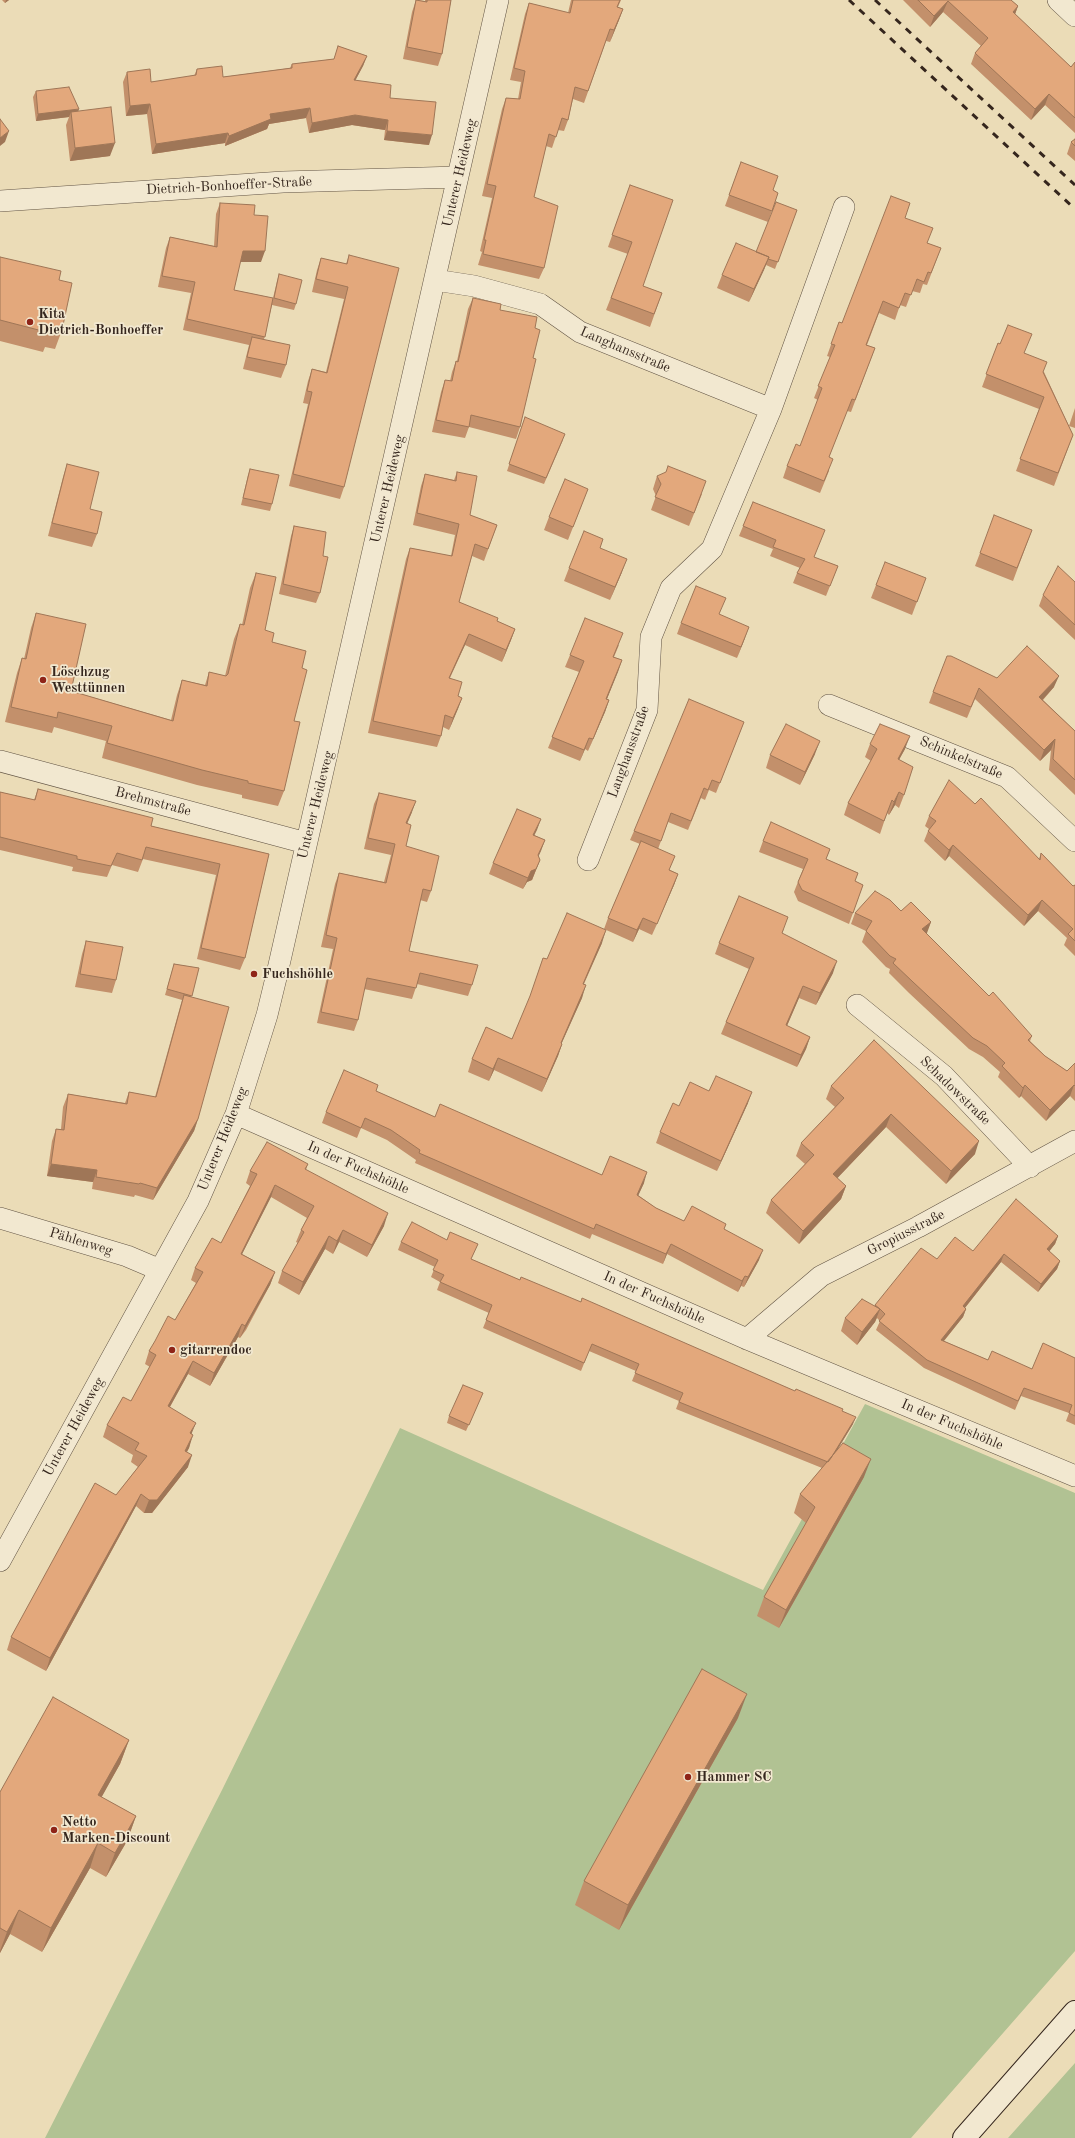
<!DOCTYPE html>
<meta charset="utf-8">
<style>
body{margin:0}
canvas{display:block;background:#ebdcb7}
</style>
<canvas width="1075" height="2138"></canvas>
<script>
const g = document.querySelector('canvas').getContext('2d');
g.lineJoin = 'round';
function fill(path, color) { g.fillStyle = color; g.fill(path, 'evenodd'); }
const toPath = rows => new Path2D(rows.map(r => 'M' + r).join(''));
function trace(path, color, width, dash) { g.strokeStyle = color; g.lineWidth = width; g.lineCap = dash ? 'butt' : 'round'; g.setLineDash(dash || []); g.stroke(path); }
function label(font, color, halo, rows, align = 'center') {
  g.font = font + ' "Old Standard TT",serif'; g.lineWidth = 3.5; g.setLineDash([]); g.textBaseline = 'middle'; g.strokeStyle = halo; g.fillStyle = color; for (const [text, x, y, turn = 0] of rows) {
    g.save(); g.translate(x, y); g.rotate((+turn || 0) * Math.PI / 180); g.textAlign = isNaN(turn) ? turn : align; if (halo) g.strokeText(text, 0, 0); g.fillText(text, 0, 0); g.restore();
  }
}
const green = toPath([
 [865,1404,1075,1493,1075,1951,911,2138,45,2138,222,1790,400,1428,763,1590],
 [1075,2063,1075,2138,1008,2138]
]);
const street = toPath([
 [1058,0,1075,16],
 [0,201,283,182,458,177],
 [435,280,474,286,540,304,580,332,771,409,844,207],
 [829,705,1007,777,1075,841],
 [0,761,306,843],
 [588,860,647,710,651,637,671,588,712,549,771,409],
 [857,1005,944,1076,1030,1167],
 [236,1114,747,1339,1075,1476],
 [0,1218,127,1256,160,1270],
 [747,1339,821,1276,918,1227,1075,1141],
 [0,1561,198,1201,236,1114,267,1015,276,978,498,0]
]);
const secondary = toPath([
 [964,2138,1075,2012]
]);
const rail = toPath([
 [849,0,1075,209],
 [875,0,1075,185]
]);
const wall = toPath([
 [2,0,9,0,5,3],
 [416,0,425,1,425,0,451,0,442,54,438,66,403,59,412,12],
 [571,0,621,0,618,7,623,9,619,20,610,42,606,41,584,103,573,99,568,120,564,131,558,130,552,148,546,146,534,197,544,268,539,279,478,265,482,252,480,251,492,198,482,196,502,109,506,98,518,99,521,82,510,80,525,14,529,3,568,13],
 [903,0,1011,0,1018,6,1015,14,1071,67,1075,62,1075,133,1045,105,1031,120,971,64,975,53,981,46,943,12,930,27],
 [338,46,367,56,363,66,355,81,390,98,429,145,384,140,385,130,352,125,309,133,306,118,269,124,267,129,225,146,225,143,152,154,147,114,126,116,123,82,127,72,151,82,194,76,197,69,223,77,290,68,292,64,334,59],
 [36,91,78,111,110,156,70,161,66,125,69,117,36,121,33,97],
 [1075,139,1075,161,1067,154,1071,142],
 [741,162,773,190,778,193,768,222,725,206],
 [630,185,643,286,662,293,650,327,606,310,628,254,608,247],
 [220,203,254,215,261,262,240,262,234,290,273,298,277,281,279,274,296,304,294,310,272,305,264,339,286,365,281,378,243,369,249,345,183,330,191,293,158,287,166,248,170,237,214,246,216,214],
 [797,210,775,269,766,265,749,302,717,288,722,275,756,252],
 [905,218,927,243,941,248,927,285,923,284,920,293,912,291,906,307,900,305,895,320,879,313,867,345,875,348,851,412,847,411,829,457,829,471,820,493,783,478,787,466,800,446,818,400,814,398,830,357,827,356,839,322,842,323],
 [349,255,344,487,340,499,289,486,308,404,303,403,308,381,312,369,326,372,344,299,312,292,317,270,321,258,346,264],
 [0,257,59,280,62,330,55,349,45,347,43,352,0,341],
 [473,298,500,310,535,328,533,358,520,427,516,439,469,427,465,438,432,432,441,392,445,380,450,381,452,372,456,361,457,361,468,309],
 [998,343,1024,353,1044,372,1073,435,1054,486,1016,471,1039,409,982,387],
 [1075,408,1075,428,1069,426],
 [525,417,563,440,544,484,507,471],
 [67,464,90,509,97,534,92,547,48,536,63,477],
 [250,469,272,504,270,511,241,505,248,475],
 [457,472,470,515,497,525,484,561,472,556,459,602,497,621,515,629,511,640,502,662,465,645,450,678,458,696,462,698,449,730,443,727,441,736,437,747,368,733,406,559,410,548,451,556,455,535,413,525,421,486,425,474,454,480],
 [657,476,702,494,689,526,651,510,656,496,653,489],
 [588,489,568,540,544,530,549,517],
 [753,502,814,557,838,566,826,596,793,583,797,573,800,568,770,556,773,549,739,536],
 [294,526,323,556,320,593,316,603,279,594,291,536],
 [1032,530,1013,581,975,566,980,553],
 [600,548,622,572,610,600,564,581,569,568],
 [256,573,265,630,272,642,302,668,284,791,278,806,242,798,242,795,197,785,102,758,106,741,54,727,52,733,5,722,17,673,22,658,24,659,31,628,36,613,71,691,171,720,177,695,182,680,205,685,209,672,225,676,234,639,240,624,242,625,250,588],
 [1075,582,1075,640,1039,606,1043,595],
 [876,585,921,591,912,615,871,598],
 [719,614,745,638,737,658,677,634,681,623],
 [619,645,614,657,622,660,607,699,609,700,605,712,588,751,585,749,580,761,548,748,579,672,565,667,570,655],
 [997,678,1054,687,1043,700,1075,731,1075,795,1049,770,1051,750,1040,761,975,699,967,718,929,703,933,692],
 [744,722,716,793,709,790,705,800,701,798,688,830,668,822,658,849,670,870,678,874,674,885,652,935,639,929,633,942,604,929,608,918,640,844,630,840,634,831],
 [870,744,905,749,899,759,904,795,899,808,895,805,889,815,887,813,880,834,844,815,848,803,871,761,865,757],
 [815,754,800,785,766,768,770,755],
 [38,789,151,826,269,854,245,958,240,970,197,959,216,875,143,859,138,872,112,865,107,877,72,871,73,867,0,850,0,792,34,800],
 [379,793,412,812,407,824,406,846,431,891,427,902,420,900,409,951,472,985,468,996,417,984,412,999,364,989,358,1020,354,1031,317,1023,333,949,321,947,335,884,339,873,384,882,391,855,364,849,374,804],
 [975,804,1039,859,1041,853,1073,886,1075,885,1075,956,1064,945,1067,938,1038,911,1024,926,949,856,945,861,924,841,928,831,929,829,925,826,929,816],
 [541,819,534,835,545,840,538,856,540,860,532,880,527,882,523,889,489,874,493,863],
 [763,841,830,849,826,859,858,873,855,881,863,885,849,924,798,901,794,892,803,869,759,852],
 [901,911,931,922,926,933,989,996,1032,1036,1030,1041,1045,1056,1067,1071,1075,1063,1075,1101,1070,1096,1046,1121,1021,1096,1019,1098,998,1077,1000,1072,983,1057,969,1049,909,993,889,973,890,969,886,967,862,942,866,931,851,924,855,913],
 [784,929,782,933,833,973,816,1005,799,998,787,1026,810,1037,806,1049,797,1067,721,1034,726,1022,749,969,715,954,719,943],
 [86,941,116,980,112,993,75,987,82,954],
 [602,943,584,984,582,998,561,1044,562,1044,558,1056,542,1092,494,1070,489,1081,468,1072,472,1059,512,1039,529,1000,543,958,547,959],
 [174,964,199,968,191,997,198,1119,194,1131,153,1200,135,1195,134,1197,92,1189,93,1182,47,1176,52,1141,56,1129,61,1129,63,1107,68,1094,125,1103,129,1092,155,1097,180,1007,182,1000,165,995],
 [378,1085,376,1091,435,1117,602,1175,644,1183,638,1195,656,1208,684,1221,726,1224,724,1229,759,1260,744,1287,741,1286,738,1292,667,1254,663,1264,592,1234,590,1239,415,1163,416,1160,387,1140,361,1128,357,1138,322,1123,326,1112],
 [831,1086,975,1154,946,1184,886,1127,837,1178,846,1186,841,1199,799,1244,766,1213,771,1200,805,1164,796,1156,801,1143,835,1107,826,1099],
 [709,1091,748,1103,717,1171,656,1143,660,1132],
 [308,1164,306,1170,384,1226,367,1257,339,1242,333,1254,325,1249,299,1295,278,1283,282,1271,298,1243,296,1242,301,1230,307,1218,271,1197,242,1254,275,1272,270,1285,246,1330,240,1338,238,1337,210,1386,188,1374,170,1407,192,1434,189,1448,187,1452,188,1467,152,1513,144,1513,136,1506,46,1671,7,1650,11,1637,116,1495,138,1467,131,1462,133,1455,103,1437,107,1425,131,1401,150,1367,145,1364,149,1351,175,1320,196,1283,191,1280,195,1268,221,1243,250,1186,246,1183,250,1171],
 [1058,1236,1055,1244,1049,1251,1060,1261,1057,1269,1038,1292,1001,1262,965,1308,966,1309,963,1317,944,1341,988,1360,1032,1369,1075,1358,1075,1425,1066,1421,1069,1413,1021,1396,1015,1410,924,1368,876,1330,880,1321,877,1318,875,1322,857,1345,841,1331,845,1318,874,1306,875,1305,937,1259,973,1251],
 [447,1240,478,1244,471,1259,520,1280,581,1302,842,1411,853,1424,837,1450,864,1477,779,1628,757,1616,764,1597,806,1523,794,1513,800,1494,822,1468,676,1409,679,1401,632,1381,636,1371,589,1351,581,1371,483,1328,489,1313,437,1290,440,1282,431,1277,435,1267,398,1250,401,1242],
 [483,1393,466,1431,447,1423,449,1416],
 [738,1718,619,1930,575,1905,584,1881],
 [129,1740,120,1764,101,1797,136,1816,127,1841,106,1877,90,1868,42,1952,10,1934,0,1953,0,1792]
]);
const shadedWall = toPath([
 [6,0,9,0,5,3],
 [948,1,943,12,930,27,934,16],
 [1018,6,1014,17,1013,12],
 [623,9,619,20,610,42,614,30],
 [367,56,363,66,350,90,354,80],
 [1049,94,1045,105,1031,120,1035,109],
 [150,104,147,114,126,116,130,106],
 [310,108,306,118,269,124,267,129,225,146,229,136,270,114],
 [79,109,77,116,71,112,69,117,36,121,38,114],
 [355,115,388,120,385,130,352,125,309,133,312,123],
 [9,131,5,142,0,146,0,138],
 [387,131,432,135,429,145,384,140],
 [228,133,225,143,152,154,156,144],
 [115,143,110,156,70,161,75,148],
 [243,251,265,251,261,262,239,262],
 [769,257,764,270,749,302,754,289],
 [627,559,622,572,610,600,615,587],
 [749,627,745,638,737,658,741,647],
 [515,629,511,640,502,662,506,650],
 [469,634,465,645,444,689],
 [622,660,618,672,602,711,606,699],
 [1059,676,1054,687,1035,708,1039,697],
 [462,698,458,709,449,730,453,718],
 [609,700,605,712,588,751,593,739],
 [910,736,905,749,893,771,898,759],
 [589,738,585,749,580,761,584,750],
 [1055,739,1051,750,1040,761,1044,750],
 [820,741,815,754,800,785,805,772],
 [899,792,895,805,889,815,894,802],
 [416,801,412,812,402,835,406,823],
 [541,819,537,830,529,846,533,835],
 [545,840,541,851,534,866,538,855],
 [953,845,949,856,945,861,949,850],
 [540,860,532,880,527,882,523,889,531,871],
 [678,874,674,885,652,935,657,924],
 [1042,900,1038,911,1024,926,1028,915],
 [643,918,639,929,633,942,637,930],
 [931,922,927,933,918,940,922,929],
 [606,930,602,943,578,996,583,984],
 [837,961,833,973,816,1005,820,993],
 [586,985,582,998,556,1056,561,1043],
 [803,986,799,998,782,1037,786,1025],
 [810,1037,806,1049,797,1067,801,1055],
 [562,1044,558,1056,542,1092,547,1079],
 [498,1058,494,1070,489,1081,493,1069],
 [1025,1085,1021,1096,1019,1098,1023,1088],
 [1074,1085,1070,1096,1046,1121,1050,1110],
 [752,1092,748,1103,717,1171,721,1161],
 [891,1114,886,1127,829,1187,833,1174],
 [198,1119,194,1131,153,1200,157,1188],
 [979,1141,975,1154,946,1184,951,1171],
 [51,1164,97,1170,93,1182,47,1176],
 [647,1172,644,1183,634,1205,637,1195],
 [275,1185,271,1197,236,1266,241,1254],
 [846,1186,841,1199,799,1244,803,1231],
 [388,1213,384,1226,367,1257,372,1245],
 [343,1230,339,1242,333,1254,337,1241],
 [329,1236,325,1249,299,1295,303,1282],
 [1058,1236,1055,1244,1044,1258,1047,1249],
 [671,1244,663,1264,666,1254],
 [763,1250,759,1260,744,1287,748,1277],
 [1004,1254,1001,1262,960,1314,963,1306],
 [1060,1261,1057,1269,1038,1292,1041,1284],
 [275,1272,270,1285,240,1338,245,1326],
 [745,1276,741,1286,738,1292,742,1281],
 [880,1309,875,1322,857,1345,862,1332],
 [966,1309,963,1317,938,1348,941,1340],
 [242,1324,238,1337,210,1386,214,1373],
 [193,1361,188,1374,163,1419,168,1406],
 [856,1417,853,1424,825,1470,828,1462],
 [196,1423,191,1435,190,1433],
 [193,1435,189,1448,180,1463,185,1451],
 [192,1455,188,1467,152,1513,144,1513,149,1500],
 [871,1459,864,1477,779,1628,786,1610],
 [141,1494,136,1506,46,1671,50,1658],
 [747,1694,738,1718,619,1930,628,1905],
 [129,1740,120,1764,89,1820,98,1795],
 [136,1816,127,1841,106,1877,115,1853],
 [98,1843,90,1868,42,1952,51,1928],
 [19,1910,10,1934,0,1953,0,1951,7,1932]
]);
const building = toPath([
 [416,0,427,2,427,0,451,0,442,54,407,47,416,0],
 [573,0,620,0,617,7,623,9,614,30,610,29,588,91,575,87,568,120,562,118,556,137,549,134,534,197,558,206,544,268,483,254,486,240,484,240,496,186,487,184,506,98,520,99,525,71,514,68,529,3,570,13,573,0],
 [918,0,1011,0,1018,6,1013,12,1071,67,1075,62,1075,118,1049,94,1035,109,975,53,988,38,948,1,934,16,918,0],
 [338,46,367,56,354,80,391,85,390,98,436,102,432,135,387,131,388,120,355,115,312,123,310,108,270,114,271,119,229,136,228,133,156,144,150,104,130,106,127,72,150,69,151,82,196,75,197,69,222,66,223,77,292,68,292,64,334,59,338,46],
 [69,87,79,109,38,114,36,91,69,87],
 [111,107,115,143,75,148,71,112,111,107],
 [0,119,9,131,0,138,0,119],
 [1075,139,1075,146,1071,142,1075,139],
 [741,162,778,176,773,190,778,193,772,211,729,195,741,162],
 [630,185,673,200,643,286,662,293,654,314,611,298,632,242,612,235,630,185],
 [891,196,910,203,905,218,933,228,927,243,941,248,931,273,928,272,924,282,917,279,911,295,905,293,899,308,883,301,866,345,875,348,855,400,852,399,829,457,833,459,824,481,787,466,796,444,800,446,822,388,818,386,835,345,831,344,839,322,842,323,891,196],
 [776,202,797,210,778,262,768,259,769,257,756,252,776,202],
 [220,203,255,205,254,215,268,216,265,251,243,251,234,290,273,298,265,337,187,319,195,282,162,276,170,237,217,247,220,203],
 [736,243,769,257,754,289,722,275,736,243],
 [349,255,399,268,344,487,293,474,312,392,307,391,312,369,327,373,348,287,316,279,321,258,347,264,349,255],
 [0,257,61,271,59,280,72,283,62,330,52,328,50,333,0,320,0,257],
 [279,274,302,280,296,304,274,298,279,274],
 [473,298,501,304,500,310,537,317,535,328,540,330,533,358,536,359,520,427,471,415,469,427,436,420,445,380,452,381,456,361,458,362,473,298],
 [1008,325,1032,334,1024,353,1047,362,1043,372,1073,435,1058,473,1020,459,1044,397,986,374,998,343,1000,344,1008,325],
 [252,337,290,345,286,365,247,357,252,337],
 [525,417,565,434,546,478,509,464,525,417],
 [67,464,99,472,90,509,102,512,97,534,52,523,67,464],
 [668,466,706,481,694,513,655,497,661,484,657,476,666,472,668,466],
 [250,469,279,475,272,504,243,498,250,469],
 [457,472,477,476,470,515,497,525,488,549,475,544,459,602,498,618,497,621,515,629,506,650,469,634,449,678,462,682,458,696,462,698,453,718,445,715,441,736,373,721,410,548,452,556,459,524,417,513,425,474,456,481,457,472],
 [565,479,588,489,573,527,549,517,565,479],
 [753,502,825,530,814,557,838,566,830,586,797,573,805,559,773,547,776,540,743,526,753,502],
 [994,515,1032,530,1017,568,980,553,994,515],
 [294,526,326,532,323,556,328,557,320,593,283,584,294,526],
 [584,531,603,539,600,548,627,559,615,587,569,568,584,531],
 [885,562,926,578,917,602,876,585,885,562],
 [1058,566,1075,582,1075,625,1043,595,1058,566],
 [256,573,276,577,265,630,274,633,272,642,306,651,302,668,307,670,294,721,300,722,284,791,248,783,248,781,202,770,107,743,112,726,58,712,57,718,11,707,22,658,26,659,36,613,86,624,71,691,173,721,182,680,207,686,209,672,226,676,228,674,240,624,244,625,256,573],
 [696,586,726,598,719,614,749,627,741,647,681,623,696,586],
 [585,618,623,633,613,657,622,660,606,699,609,700,593,739,589,738,584,750,552,737,584,661,570,655,585,618],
 [1027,646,1059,676,1039,697,1075,731,1075,780,1053,759,1055,739,1044,750,979,688,971,707,933,692,947,656,951,656,997,678,1027,646],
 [689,699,744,722,720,783,712,780,708,790,704,788,691,821,671,813,661,841,634,831,689,699],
 [786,724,820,741,805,772,770,755,786,724],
 [880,724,910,736,898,759,913,767,904,795,899,792,894,802,892,800,884,821,848,803,877,749,870,744,880,724],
 [949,780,975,804,981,798,1040,860,1041,853,1073,886,1075,885,1075,941,1068,934,1073,929,1042,900,1028,915,953,845,949,850,928,831,936,821,929,816,949,780],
 [38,789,153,818,151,826,269,854,245,958,201,948,220,864,146,847,142,860,117,853,111,866,77,859,77,856,0,837,0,792,35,800,38,789],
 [379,793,416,801,406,823,411,825,406,846,439,856,431,891,423,889,409,951,478,965,472,985,420,973,416,988,367,978,358,1020,321,1012,337,938,326,935,339,873,386,883,395,844,368,838,379,793],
 [517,809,541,819,533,835,545,840,538,855,540,860,536,869,531,871,528,878,493,863,517,809],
 [771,822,830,849,826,859,858,873,855,881,863,885,853,913,802,890,798,882,808,859,763,841,771,822],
 [641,841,675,856,669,870,678,874,657,924,643,918,637,930,608,918,641,841],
 [875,891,890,900,901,911,911,902,931,922,922,929,989,996,993,992,1032,1036,1028,1040,1045,1056,1067,1071,1075,1063,1075,1086,1074,1085,1050,1110,1025,1085,1023,1088,1002,1066,1005,1063,987,1046,973,1038,913,982,893,963,896,959,890,956,866,931,872,921,855,913,875,891],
 [739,896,788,917,782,933,837,961,820,993,803,986,786,1025,810,1037,801,1055,726,1022,754,958,719,943,739,896],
 [567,913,606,930,583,984,586,985,561,1043,562,1044,547,1079,498,1058,493,1069,472,1059,486,1027,512,1039,530,996,543,958,547,959,567,913],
 [86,941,123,947,116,980,80,974,86,941],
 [174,964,199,968,192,996,167,989,174,964],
 [184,995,229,1007,198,1119,157,1188,140,1183,139,1184,96,1177,97,1170,51,1164,56,1129,64,1130,68,1094,127,1104,129,1092,156,1097,184,995],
 [874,1040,979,1141,951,1171,891,1114,833,1174,846,1186,803,1231,771,1200,814,1155,801,1143,844,1098,831,1086,874,1040],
 [344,1070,378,1085,376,1091,435,1117,440,1104,602,1175,610,1156,647,1172,637,1195,656,1208,684,1221,692,1206,726,1224,724,1229,763,1250,748,1277,745,1276,742,1281,671,1244,666,1254,596,1224,594,1229,419,1153,420,1150,391,1130,365,1118,361,1128,326,1112,344,1070],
 [716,1076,752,1092,721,1161,660,1132,673,1103,679,1106,690,1082,709,1091,716,1076],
 [267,1142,308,1164,305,1169,388,1213,372,1245,343,1230,337,1241,329,1236,303,1282,282,1271,304,1232,301,1230,314,1206,275,1185,241,1254,275,1272,245,1326,242,1324,214,1373,193,1361,168,1406,196,1423,190,1433,193,1435,185,1451,192,1455,157,1500,149,1500,141,1494,50,1658,11,1637,95,1483,116,1495,147,1456,135,1450,139,1443,107,1425,123,1397,131,1401,156,1355,149,1351,155,1341,168,1316,175,1320,203,1272,195,1268,212,1238,221,1243,257,1174,250,1171,267,1142],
 [1016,1199,1058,1236,1047,1249,1060,1261,1041,1284,1004,1254,963,1306,966,1309,941,1340,988,1360,992,1351,1032,1369,1043,1343,1075,1358,1075,1416,1069,1413,1072,1405,1024,1388,1018,1401,927,1360,879,1321,885,1314,880,1309,875,1305,921,1248,937,1259,955,1237,973,1251,1016,1199],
 [412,1222,447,1240,450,1232,478,1244,471,1259,520,1280,521,1277,581,1302,582,1298,795,1391,796,1389,843,1409,842,1411,856,1417,831,1458,828,1462,679,1402,683,1393,635,1373,639,1364,592,1344,584,1363,486,1320,492,1305,440,1282,444,1275,433,1270,438,1260,401,1242,412,1222],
 [862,1299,880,1309,862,1332,845,1318,862,1299],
 [463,1385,483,1393,469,1425,449,1416,463,1385],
 [843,1443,871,1459,786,1610,764,1597,815,1507,800,1494,843,1443],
 [702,1669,747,1694,628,1905,584,1881,702,1669],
 [53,1697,129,1740,98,1795,136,1816,115,1853,98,1843,51,1928,19,1910,7,1932,0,1928,0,1792,53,1697]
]);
const markers = [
 [30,322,4,"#8f2418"],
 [43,680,4,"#8f2418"],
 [254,974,4,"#8f2418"],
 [172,1350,4,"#8f2418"],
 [688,1777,4,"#8f2418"],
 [54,1830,4,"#8f2418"]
];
const streetNames = [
 ["Unterer Heideweg",460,173,-77],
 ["Dietrich-Bonhoeffer-Straße",229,186,-3],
 ["Langhansstraße",625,350,23],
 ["Unterer Heideweg",388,489,-77],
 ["Langhansstraße",629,752,-70],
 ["Schinkelstraße",961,758,23],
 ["Brehmstraße",153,802,15],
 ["Unterer Heideweg",316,805,-76],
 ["Schadowstraße",955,1091,44],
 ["Unterer Heideweg",223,1139,-68],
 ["In der Fuchshöhle",358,1168,24],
 ["Gropiusstraße",906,1233,-27],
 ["Pählenweg",81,1242,17],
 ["In der Fuchshöhle",654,1298,24],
 ["In der Fuchshöhle",952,1425,23],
 ["Unterer Heideweg",74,1427,-61]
];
const poiNames = [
 ["Kita",38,314],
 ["Dietrich-Bonhoeffer",38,330],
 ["Löschzug",51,672],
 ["Westtünnen",51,688],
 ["Fuchshöhle",262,974],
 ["gitarrendoc",180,1350],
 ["Hammer SC",696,1777],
 ["Netto",62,1822],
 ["Marken-Discount",62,1838]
];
fill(green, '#b1c293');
trace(street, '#625444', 22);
trace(secondary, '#35261d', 24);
trace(street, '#f2e8d0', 21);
trace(secondary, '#f2e8d0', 22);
trace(rail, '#35261d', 3, [7, 7]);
fill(wall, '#c3906b');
fill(shadedWall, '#9f7657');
fill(building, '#e3a87c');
trace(building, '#9f7657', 1);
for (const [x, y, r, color] of markers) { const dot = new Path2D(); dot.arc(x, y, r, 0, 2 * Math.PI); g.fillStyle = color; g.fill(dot); trace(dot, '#f2e8d0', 1.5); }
label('14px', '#35261d', '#f2e8d0', streetNames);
label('bold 14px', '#35261d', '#f2e8d0', poiNames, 'left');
</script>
